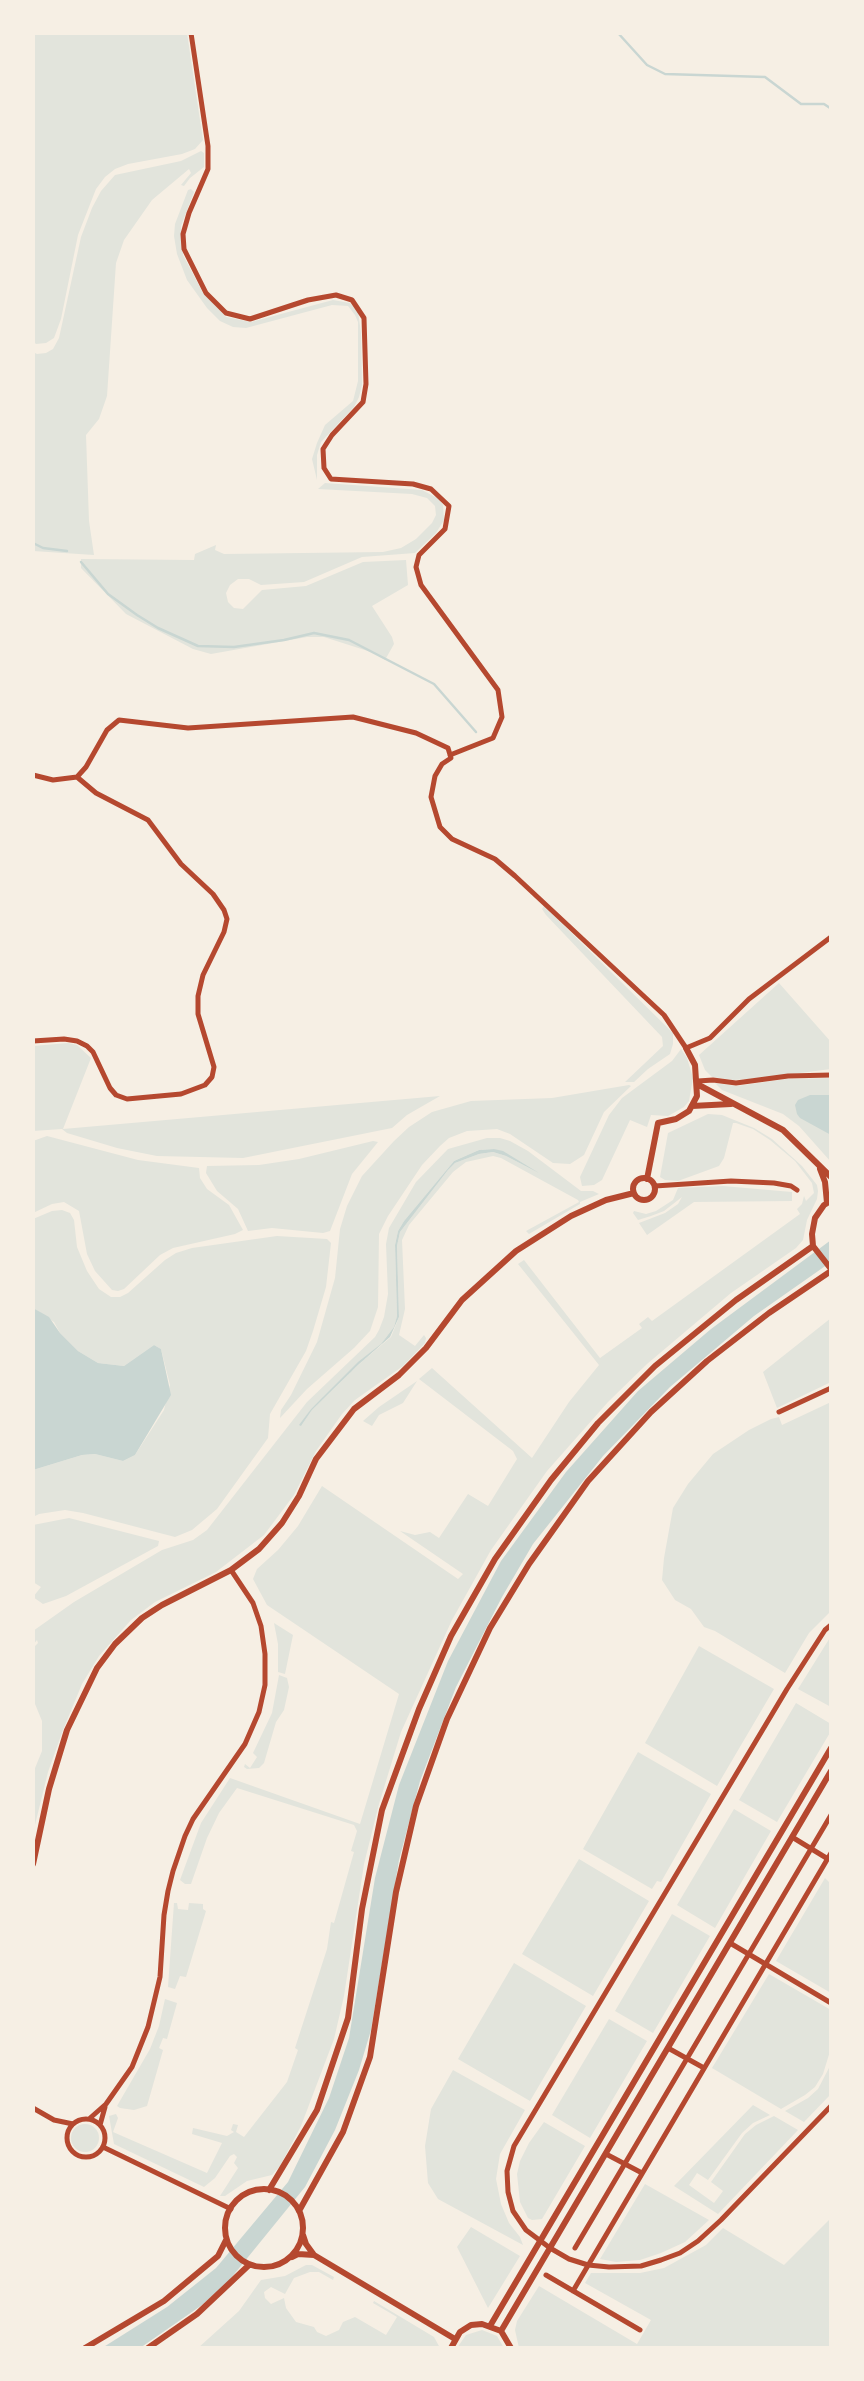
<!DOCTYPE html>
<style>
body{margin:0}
#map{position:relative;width:864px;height:2381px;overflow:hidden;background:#f6efe4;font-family:Cabin,sans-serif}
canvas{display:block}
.frame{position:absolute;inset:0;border:35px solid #f6efe4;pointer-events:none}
</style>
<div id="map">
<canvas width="864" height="2381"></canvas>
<div class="frame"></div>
</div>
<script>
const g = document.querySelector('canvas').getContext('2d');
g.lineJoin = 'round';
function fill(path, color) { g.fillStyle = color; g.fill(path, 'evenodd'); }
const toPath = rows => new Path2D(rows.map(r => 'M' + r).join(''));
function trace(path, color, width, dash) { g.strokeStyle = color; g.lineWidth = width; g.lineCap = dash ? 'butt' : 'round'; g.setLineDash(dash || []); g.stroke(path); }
const green = toPath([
 [33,33,187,33,203,140,195,149,182,154,128,164,115,169,105,177,96,189,78,235,61,319,54,338,46,343,36,344,33,341],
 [201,151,204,153,204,167,190,178,184,186,181,185,191,173,189,169,152,200,124,240,116,263,107,396,99,419,86,435,89,521,94,555,33,551,33,352,37,354,46,353,53,349,59,338,81,237,92,208,101,191,115,175,181,161],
 [191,189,194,192,192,197,181,226,183,255,203,293,226,317,251,322,333,300,350,303,358,311,361,333,362,385,359,397,354,407,321,442,317,455,317,480,312,459,317,443,325,425,353,401,358,381,358,322,355,315,348,306,332,305,246,328,233,327,220,321,207,308,187,280,177,254,174,236,175,224,188,190],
 [325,483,422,490,439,499,443,505,444,520,436,533,415,553,362,557,304,582,261,585,249,579,238,579,230,585,226,593,228,602,234,608,243,609,262,590,306,586,363,562,406,560,408,585,372,606,392,637,394,644,385,660,374,653,324,637,307,637,211,654,193,649,126,614,81,568,81,559,194,560,195,554,216,545,215,550,224,554,383,552,401,548,416,539,432,523,436,515,435,506,427,498,412,494,318,489],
 [544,906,673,1033,673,1044,670,1054,648,1069,634,1082,625,1082,663,1046,662,1037,546,915,542,909],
 [779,983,831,1042,831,1069,761,1078,734,1080,712,1077,705,1070,699,1055],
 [68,1043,77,1045,91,1058,63,1129,440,1096,407,1115,392,1128,243,1158,157,1156,117,1148,67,1133,62,1129,33,1131,33,1046],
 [681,1049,687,1058,693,1078,689,1101,684,1107,668,1116,651,1115,647,1127,630,1120,602,1180,594,1185,582,1186,580,1177,609,1115,622,1098,672,1061],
 [831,1078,831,1162,799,1126,783,1114,722,1090,715,1083,737,1086,786,1079],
 [629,1085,631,1086,604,1112,584,1155,570,1164,553,1163,510,1134,497,1129,467,1131,449,1138,440,1146,422,1165,388,1216,379,1234,378,1307,370,1331,354,1348,307,1389,280,1418,281,1410,291,1395,317,1342,335,1278,340,1229,347,1206,362,1176,394,1141,409,1127,432,1112,471,1101,552,1098],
 [708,1114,722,1115,754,1128,772,1139,802,1166,817,1185,818,1191,817,1199,807,1220,803,1240,796,1248,731,1293,647,1364,608,1402,547,1471,491,1550,452,1620,401,1732,379,1804,364,1864,344,1996,334,2039,301,2126,280,2166,272,2175,247,2181,225,2196,220,2196,238,2168,234,2163,237,2157,234,2154,230,2156,215,2178,204,2187,114,2144,109,2116,116,2114,118,2118,113,2132,207,2173,222,2143,192,2134,193,2128,227,2136,234,2132,231,2130,233,2124,238,2125,236,2132,244,2137,287,2082,298,2050,295,2048,327,1949,331,1922,334,1923,354,1852,351,1851,357,1831,354,1825,237,1788,219,1813,207,1838,191,1884,185,1884,180,1880,201,1823,230,1778,360,1824,399,1694,267,1605,253,1579,257,1569,278,1550,298,1526,322,1486,458,1579,463,1574,400,1531,415,1535,430,1532,439,1538,468,1494,488,1506,517,1459,513,1451,419,1379,432,1368,532,1458,569,1402,599,1365,518,1264,524,1260,600,1358,642,1328,639,1324,648,1317,652,1321,800,1214,797,1209,802,1204,804,1196,806,1201,814,1193,812,1183,795,1161,770,1140,753,1129,736,1123,733,1123,724,1158,719,1166,678,1181,665,1180,660,1177,668,1133],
 [47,1136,138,1160,199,1168,200,1178,207,1189,229,1205,243,1230,235,1234,173,1248,160,1255,124,1289,118,1291,112,1290,95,1271,87,1254,79,1211,64,1202,52,1204,33,1213,33,1141],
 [487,1138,500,1138,510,1141,528,1151,581,1191,593,1191,599,1194,580,1202,580,1204,529,1234,526,1231,579,1202,578,1200,501,1158,493,1156,466,1162,453,1172,409,1225,402,1240,405,1309,399,1335,415,1346,424,1335,426,1338,425,1343,403,1366,355,1400,342,1414,316,1451,294,1495,264,1535,216,1572,155,1602,131,1620,99,1656,82,1684,63,1730,48,1772,33,1833,33,1773,42,1751,42,1721,33,1699,33,1648,38,1643,37,1640,33,1645,33,1631,74,1602,162,1550,193,1540,207,1530,307,1402,375,1337,379,1330,384,1317,388,1294,386,1244,389,1228,416,1182,448,1149],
 [494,1149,539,1173,506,1156,493,1152,479,1154,455,1163,448,1170,400,1232,397,1246,399,1317,391,1337,359,1364,312,1410,301,1426,311,1409,381,1344,394,1327,397,1316,395,1245,398,1231,404,1221,454,1161,479,1150],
 [373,1141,378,1142,352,1174,330,1231,323,1233,272,1228,248,1231,238,1209,217,1191,206,1173,207,1166,259,1165,299,1159],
 [723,1186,792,1192,792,1201,694,1202,647,1235,639,1223,665,1213,678,1204,682,1197,664,1211,651,1216,638,1220,633,1213,634,1211,646,1214,656,1211,673,1200,678,1188],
 [62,1210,70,1213,74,1220,77,1247,87,1271,99,1289,111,1297,120,1297,128,1293,165,1260,176,1253,192,1248,277,1236,327,1239,331,1243,326,1287,313,1331,306,1351,270,1414,268,1438,217,1509,192,1530,175,1537,83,1513,65,1510,39,1514,33,1517,33,1470,82,1455,95,1454,123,1461,135,1455,164,1410,170,1385,161,1349,154,1345,124,1366,98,1363,78,1351,60,1333,54,1322,33,1308,33,1219,52,1211],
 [831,1318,831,1382,777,1408,763,1372],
 [417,1381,403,1403,379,1415,372,1426,363,1421,379,1407],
 [831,1402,831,1611,809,1633,785,1673,715,1631,704,1627,691,1609,675,1600,662,1580,664,1558,673,1508,688,1484,713,1454,749,1430,771,1419,779,1417,782,1425],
 [69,1518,159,1541,158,1546,66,1596,43,1604,33,1597,41,1587,33,1582,33,1525],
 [274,1623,293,1635,285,1674,278,1672,278,1644],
 [831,1636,831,1707,798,1689],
 [699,1646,774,1689,717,1786,645,1743],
 [279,1675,287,1678,289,1687,284,1710,276,1722,264,1763,259,1768,247,1769,244,1767,245,1764,250,1768,257,1757,253,1753,272,1713],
 [796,1703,831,1724,831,1731,777,1822,739,1800],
 [638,1752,711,1794,661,1882,657,1881,652,1889,583,1849],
 [734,1809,771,1831,715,1928,677,1905],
 [579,1859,649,1901,593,1996,522,1954],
 [825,1878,829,1882,831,1879,831,1993,776,1961],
 [174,1903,177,1903,178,1909,188,1910,189,1903,203,1904,203,1909,206,1911,186,1977,180,1976,175,1989,168,1987],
 [672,1914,710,1936,653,2033,615,2011],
 [514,1963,586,2006,530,2101,458,2059],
 [769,1974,831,2010,831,2048,823,2074,815,2087,805,2095,781,2109,712,2068],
 [165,1999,177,2003,167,2039,163,2038,159,2048,163,2050,147,2106,134,2110,120,2108,117,2106,150,2049,159,2026],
 [609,2019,647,2041,590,2138,552,2115],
 [831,2064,831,2094,804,2122,785,2111,808,2098,818,2089],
 [453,2070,525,2110,500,2154,496,2179,501,2204,509,2223,520,2237,523,2245,438,2199,428,2183,425,2146,431,2109],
 [753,2105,770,2115,753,2123,742,2133,708,2180,697,2173,689,2185,714,2203,723,2191,711,2182,745,2134,756,2125,774,2116,798,2130,718,2214,674,2186],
 [544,2122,585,2146,542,2219,532,2220,528,2218,520,2202,517,2174,520,2161,529,2143],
 '71 2138a14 14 0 1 1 28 0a14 14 0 1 1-28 0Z',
 [645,2184,709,2220,685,2242,661,2253,640,2260,616,2262,600,2259],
 [831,2218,831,2348,519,2348,515,2330,517,2321,539,2286,637,2344,651,2320,585,2283,591,2273,640,2273,664,2268,706,2245,723,2228,784,2265],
 [471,2227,520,2256,488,2308,457,2247],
 [306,2265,312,2265,334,2277,333,2280,319,2272,310,2272,294,2278,285,2294,271,2287,264,2292,265,2298,271,2304,284,2298,286,2308,296,2322,314,2327,317,2332,326,2336,339,2330,343,2322,355,2317,386,2335,397,2317,373,2303,374,2301,434,2337,440,2348,198,2348,239,2311,261,2280,285,2276],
 [482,2330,497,2336,504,2348,457,2348,466,2335]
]);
const water = toPath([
 [810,1095,831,1095,831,1135,800,1118,797,1114,795,1105,798,1100],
 [494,1149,503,1151,539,1173,506,1156,493,1152,479,1154,455,1163,448,1170,400,1232,397,1246,399,1317,390,1337,359,1364,312,1410,301,1426,299,1425,311,1409,358,1362,381,1344,394,1327,397,1316,395,1245,398,1231,404,1221,454,1161,479,1150],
 [831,1240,831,1262,754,1316,670,1387,603,1456,533,1544,502,1597,456,1687,420,1781,399,1860,371,2030,359,2070,335,2130,305,2187,227,2283,202,2305,140,2348,102,2348,167,2307,216,2268,288,2182,329,2098,349,2038,375,1878,399,1785,448,1661,501,1561,566,1472,638,1391,711,1329],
 [33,1308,49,1317,60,1333,78,1351,98,1363,124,1366,154,1345,161,1349,171,1395,135,1455,123,1461,95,1454,82,1455,33,1470]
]);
const stream = toPath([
 [618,33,647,65,665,74,765,77,801,104,824,104,830,108,831,113],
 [33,543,43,548,67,551],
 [81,562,108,594,137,615,158,628,198,646,234,647,284,640,314,633,349,640,434,684,476,732]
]);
const minor = toPath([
 [191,33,208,146,208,169,189,213,183,234,184,249,206,293,226,313,250,319,308,300,336,295,352,300,364,318,366,384,363,402,332,435,323,449,324,468,331,479,413,484,431,489,449,506,445,529,419,555,416,567,421,585,498,690,502,717,493,738,450,755],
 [33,775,53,780,77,777],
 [77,777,86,767,107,730,119,720,188,728,353,717,416,733,448,748,451,758,442,764,435,776,431,797,440,827,452,839,495,859,515,876,664,1015,686,1048,710,1038,749,999,831,937],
 [33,1041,64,1039,77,1041,87,1046,93,1052,110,1088,116,1095,127,1099,181,1094,205,1085,212,1077,214,1067,198,1014,198,996,203,975,224,932,227,919,224,910,213,894,181,864,148,820,96,793,77,777],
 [698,1081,713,1080,736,1083,788,1076,831,1075],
 [655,1186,731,1181,774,1183,791,1186,797,1190],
 [779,1412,831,1388],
 [831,1625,825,1630,787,1689,514,2146,507,2171,508,2192,513,2211,526,2230,550,2248,569,2259,588,2265,609,2267,641,2266,661,2260,680,2253,698,2241,721,2220,831,2106],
 [792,1837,828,1859],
 [730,1943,831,2003],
 [668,2048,704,2068],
 [33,2108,54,2120,73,2124],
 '67 2138a19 19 0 1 1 38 0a19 19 0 1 1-38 0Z',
 [89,2119,106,2104,132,2067,148,2027,160,1977,164,1915,168,1891,173,1871,185,1836,193,1819,245,1744,259,1712,265,1685,265,1654,261,1626,253,1603,231,1570],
 [100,2125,105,2107],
 [103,2147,231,2209],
 [606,2154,642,2173],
 [575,2248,831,1815],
 [546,2275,640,2330],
 [573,2291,831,1853]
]);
const tertiary = toPath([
 [697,1084,783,1130,831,1177],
 [692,1106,731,1104],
 [820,1169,825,1182,827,1203],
 '633 1189a11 11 0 1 1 22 0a11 11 0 1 1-22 0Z',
 [647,1179,658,1123,676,1119,689,1111,697,1096,695,1065,686,1048],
 [831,1201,824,1205,815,1218,812,1234,813,1246,831,1269],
 [33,1864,49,1789,67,1730,97,1668,115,1644,142,1618,162,1605,231,1570,259,1549,282,1523,299,1496,316,1459,354,1409,399,1375,426,1348,462,1300,516,1251,571,1216,606,1200,634,1193],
 '225 2228a39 39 0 1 1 78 0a39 39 0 1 1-78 0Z',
 [269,2190,317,2110,348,2018,362,1909,382,1810,419,1709,451,1636,495,1559,551,1480,598,1423,655,1366,736,1300,813,1246],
 [299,2211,343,2132,370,2057,396,1892,416,1806,447,1719,490,1628,529,1564,588,1481,651,1412,707,1361,769,1313,831,1271],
 [303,2235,306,2244,314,2255,455,2339],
 [292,2257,298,2254,314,2255],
 [490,2326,831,1748],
 [501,2331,831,1771],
 [85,2348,164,2301,218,2256,226,2240],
 [148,2348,197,2314,249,2265],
 [451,2348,460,2332,471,2325,482,2324,501,2331,511,2348]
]);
fill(green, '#e2e4dc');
fill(water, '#c9d6d2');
trace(stream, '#c9d6d2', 2.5);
trace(minor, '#b5482f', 5);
trace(tertiary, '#b5482f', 6);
</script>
